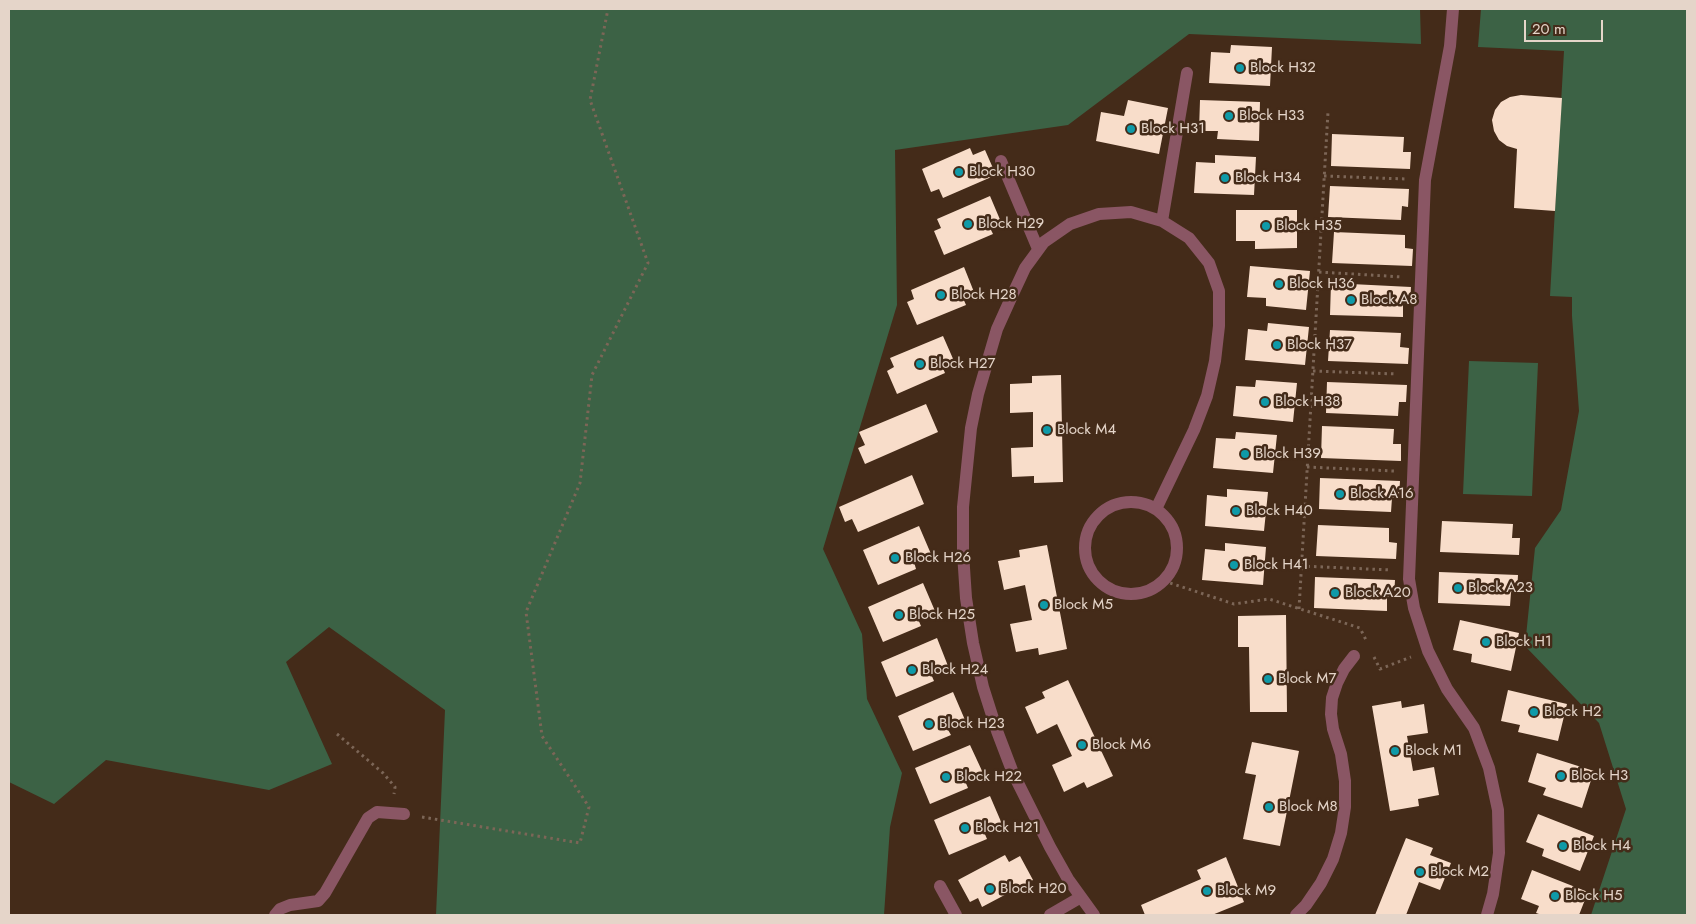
<!DOCTYPE html>
<style>
body{margin:0}
#map{position:relative;width:1696px;height:924px;overflow:hidden;background:#442b19;font-family:Jost,sans-serif}
canvas{display:block}
.frame{position:absolute;inset:0;border:10px solid #e5d5c9;pointer-events:none}
.scale{position:absolute;left:1524px;top:20px;width:79px;height:22px;box-sizing:border-box;border:2px solid #e5d5c9;border-top:0;padding-left:6px;font-size:15px;line-height:18px;white-space:nowrap;color:#e5d5c9;-webkit-text-stroke:4px #442b19;paint-order:stroke}
</style>
<div id="map">
<canvas width="1696" height="924"></canvas>
<div class="frame"></div>
<div class="scale">20 m</div>
</div>
<script>
const g = document.querySelector('canvas').getContext('2d');
g.lineJoin = 'round';
function fill(path, color) { g.fillStyle = color; g.fill(path, 'evenodd'); }
const toPath = rows => new Path2D(rows.map(r => 'M' + r).join(''));
function trace(path, color, width, dash) { g.strokeStyle = color; g.lineWidth = width; g.lineCap = dash ? 'butt' : 'round'; g.setLineDash(dash || []); g.stroke(path); }
function label(font, color, halo, rows, align = 'center') {
  g.font = font + ' Jost,sans-serif'; g.lineWidth = 5; g.setLineDash([]); g.textBaseline = 'middle'; g.strokeStyle = halo; g.fillStyle = color; for (const [text, x, y, turn = 0] of rows) {
    g.save(); g.translate(x, y); g.rotate((+turn || 0) * Math.PI / 180); g.textAlign = isNaN(turn) ? turn : align; if (halo) g.strokeText(text, 0, 0); g.fillText(text, 0, 0); g.restore();
  }
}
const green = toPath([
 [9,9,1420,9,1421,44,1189,34,1068,125,895,150,897,305,823,549,862,634,867,699,902,773,890,827,884,915,436,915,445,710,329,627,286,662,332,764,269,790,106,760,54,804,9,782],
 [1481,9,1687,9,1687,915,1591,915,1626,809,1599,723,1525,646,1535,548,1561,510,1579,411,1572,316,1572,297,1550,296,1564,51,1478,47],
 [1469,361,1538,363,1532,496,1463,494]
]);
const building = toPath([
 [1231,45,1272,47,1270,86,1209,83,1211,52,1230,53],
 [1521,95,1562,98,1555,211,1514,208,1517,149,1507,146,1499,140,1494,131,1492,120,1495,110,1501,102,1510,97],
 [1128,100,1168,108,1159,154,1096,141,1101,112,1124,116],
 [1200,100,1260,102,1259,141,1217,139,1218,131,1199,131],
 [1332,134,1404,137,1403,152,1411,152,1410,169,1331,166],
 [970,148,973,155,985,150,996,175,943,198,939,189,931,192,922,169],
 [1215,155,1256,157,1254,195,1194,193,1196,162,1215,163],
 [1330,186,1409,189,1408,207,1402,206,1401,220,1328,217],
 [990,196,1001,222,989,226,993,234,944,255,934,231,941,228,937,219],
 [1236,210,1297,210,1297,248,1255,249,1255,241,1236,241],
 [1334,232,1405,235,1405,248,1413,249,1412,266,1332,263],
 [1250,266,1310,271,1306,310,1266,306,1266,298,1247,297],
 [964,267,974,292,963,298,966,305,917,325,907,302,914,299,911,290],
 [1331,283,1411,287,1410,304,1403,303,1403,317,1330,315],
 [1268,323,1309,327,1305,365,1245,360,1248,329,1267,331],
 [1330,330,1401,333,1400,347,1409,348,1408,364,1328,361],
 [943,336,954,361,942,366,945,373,897,394,887,371,894,367,890,358],
 [1061,375,1063,482,1034,483,1034,476,1012,477,1011,448,1033,447,1033,412,1010,413,1010,384,1032,383,1032,376],
 [1256,380,1297,383,1293,422,1233,416,1236,386,1255,387],
 [1327,382,1407,385,1406,402,1399,402,1398,416,1326,413],
 [926,404,938,432,865,464,858,448,865,445,859,432],
 [1322,426,1394,429,1393,444,1401,444,1401,461,1321,458],
 [1236,432,1277,435,1273,473,1213,468,1216,438,1235,439],
 [912,475,924,504,858,532,852,519,845,522,839,507],
 [1320,478,1400,481,1399,498,1392,498,1391,512,1319,509],
 [1227,489,1268,492,1264,531,1205,526,1207,495,1227,497],
 [1442,521,1513,524,1512,538,1520,538,1519,555,1440,552],
 [1318,525,1389,528,1389,542,1397,543,1396,559,1316,556],
 [919,526,931,554,914,562,916,569,878,585,863,550],
 [1225,543,1266,547,1263,585,1202,580,1205,549,1225,551],
 [1047,545,1067,649,1039,655,1038,648,1016,652,1010,624,1032,620,1025,585,1004,590,998,561,1020,557,1019,550],
 [1439,572,1518,575,1517,593,1511,592,1510,606,1438,603],
 [1315,577,1395,580,1394,597,1387,597,1387,611,1314,608],
 [923,583,935,611,918,619,921,626,883,642,868,607],
 [1286,615,1287,712,1250,712,1249,647,1238,647,1238,616],
 [1460,620,1519,633,1511,671,1471,662,1472,654,1453,650],
 [937,638,948,666,931,674,934,681,896,697,881,662],
 [1068,680,1113,776,1087,788,1084,782,1064,792,1052,765,1072,756,1057,724,1037,734,1025,707,1045,698,1042,692],
 [1508,690,1567,704,1558,741,1518,732,1520,725,1501,721],
 [953,692,965,720,947,728,951,735,913,751,898,716],
 [1401,701,1402,708,1424,704,1428,733,1407,736,1413,771,1434,767,1439,795,1418,799,1419,806,1390,811,1372,706],
 [1252,742,1299,751,1280,846,1243,839,1256,775,1245,773],
 [970,745,983,773,965,781,968,788,930,804,915,768],
 [1537,753,1594,771,1582,808,1543,795,1546,788,1528,782],
 [990,796,1002,824,984,832,987,839,949,855,934,820],
 [1538,814,1594,836,1580,871,1542,856,1544,849,1526,842],
 [1406,838,1433,848,1430,855,1451,863,1440,890,1419,882,1406,915,1375,915],
 [1005,855,1009,862,1020,856,1033,880,982,907,978,898,970,902,958,880],
 [1226,857,1244,902,1212,915,1145,915,1141,905,1201,879,1197,870],
 [1532,870,1588,892,1579,915,1542,915,1536,913,1539,906,1521,899]
]);
const path = toPath([
 [1324,176,1406,179],
 [1319,272,1403,277],
 [1313,371,1397,374],
 [1307,467,1394,471],
 [1301,566,1391,570],
 [1164,581,1234,604,1269,599,1360,628,1366,640],
 [1299,609,1328,112],
 [1374,657,1380,669,1411,657],
 [337,734,383,773,395,787,394,794],
 [422,817,580,843,589,807,542,736,526,612,580,483,592,375,648,263,590,100,608,9]
]);
const minor = toPath([
 [1453,9,1450,46,1425,180,1409,579,1414,608,1428,651,1447,689,1474,728,1489,768,1498,810,1499,853,1493,894,1487,915],
 [1001,161,1038,249],
 [1162,221,1187,73],
 '1085 548a46 46 0 1 1 92 0a46 46 0 1 1-92 0Z',
 [940,886,956,915],
 [275,915,280,909,290,905,318,901,325,893,368,818,377,812,404,814],
 [1050,915,1081,897],
 [1094,915,1068,879,1050,847,1013,773,997,731,983,687,973,643,966,598,963,553,963,507,971,428,978,394,997,329,1011,298,1025,268,1044,242,1070,224,1099,214,1131,212,1162,221,1189,238,1209,263,1219,291,1219,326,1215,361,1207,396,1194,430,1156,509],
 [1296,915,1306,905,1321,883,1333,859,1341,833,1345,807,1345,781,1341,754,1333,729,1331,714,1332,698,1337,683,1344,669,1354,656]
]);
const markers = [
 [1240,68,5,"#0f9aa8"],
 [1229,116,5,"#0f9aa8"],
 [1131,129,5,"#0f9aa8"],
 [959,172,5,"#0f9aa8"],
 [1225,178,5,"#0f9aa8"],
 [968,224,5,"#0f9aa8"],
 [1266,226,5,"#0f9aa8"],
 [1279,284,5,"#0f9aa8"],
 [941,295,5,"#0f9aa8"],
 [1351,300,5,"#0f9aa8"],
 [1277,345,5,"#0f9aa8"],
 [920,364,5,"#0f9aa8"],
 [1265,402,5,"#0f9aa8"],
 [1047,430,5,"#0f9aa8"],
 [1245,454,5,"#0f9aa8"],
 [1340,494,5,"#0f9aa8"],
 [1236,511,5,"#0f9aa8"],
 [895,558,5,"#0f9aa8"],
 [1234,565,5,"#0f9aa8"],
 [1458,588,5,"#0f9aa8"],
 [1335,593,5,"#0f9aa8"],
 [1044,605,5,"#0f9aa8"],
 [899,615,5,"#0f9aa8"],
 [1486,642,5,"#0f9aa8"],
 [912,670,5,"#0f9aa8"],
 [1268,679,5,"#0f9aa8"],
 [1534,712,5,"#0f9aa8"],
 [929,724,5,"#0f9aa8"],
 [1082,745,5,"#0f9aa8"],
 [1395,751,5,"#0f9aa8"],
 [1561,776,5,"#0f9aa8"],
 [946,777,5,"#0f9aa8"],
 [1269,807,5,"#0f9aa8"],
 [965,828,5,"#0f9aa8"],
 [1563,846,5,"#0f9aa8"],
 [1420,872,5,"#0f9aa8"],
 [990,889,5,"#0f9aa8"],
 [1207,891,5,"#0f9aa8"],
 [1555,896,5,"#0f9aa8"]
];
const poiNames = [
 ["Block H32",1250,68],
 ["Block H33",1239,116],
 ["Block H31",1141,129],
 ["Block H30",969,172],
 ["Block H34",1235,178],
 ["Block H29",978,224],
 ["Block H35",1276,226],
 ["Block H36",1289,284],
 ["Block H28",951,295],
 ["Block A8",1361,300],
 ["Block H37",1287,345],
 ["Block H27",930,364],
 ["Block H38",1275,402],
 ["Block M4",1057,430],
 ["Block H39",1255,454],
 ["Block A16",1350,494],
 ["Block H40",1246,511],
 ["Block H26",905,558],
 ["Block H41",1244,565],
 ["Block A23",1468,588],
 ["Block A20",1345,593],
 ["Block M5",1054,605],
 ["Block H25",909,615],
 ["Block H1",1496,642],
 ["Block H24",922,670],
 ["Block M7",1278,679],
 ["Block H2",1544,712],
 ["Block H23",939,724],
 ["Block M6",1092,745],
 ["Block M1",1405,751],
 ["Block H3",1571,776],
 ["Block H22",956,777],
 ["Block M8",1279,807],
 ["Block H21",975,828],
 ["Block H4",1573,846],
 ["Block M2",1430,872],
 ["Block H20",1000,889],
 ["Block M9",1217,891],
 ["Block H5",1565,896]
];
fill(green, '#3c6245');
fill(building, '#f8ddca');
trace(path, '#7c6657', 3, [2.5, 4]);
trace(minor, '#8a5664', 12);
for (const [x, y, r, color] of markers) { const dot = new Path2D(); dot.arc(x, y, r, 0, 2 * Math.PI); g.fillStyle = color; g.fill(dot); trace(dot, '#442b19', 2); }
label('15px', '#e5d5c9', '#442b19', poiNames, 'left');
</script>
